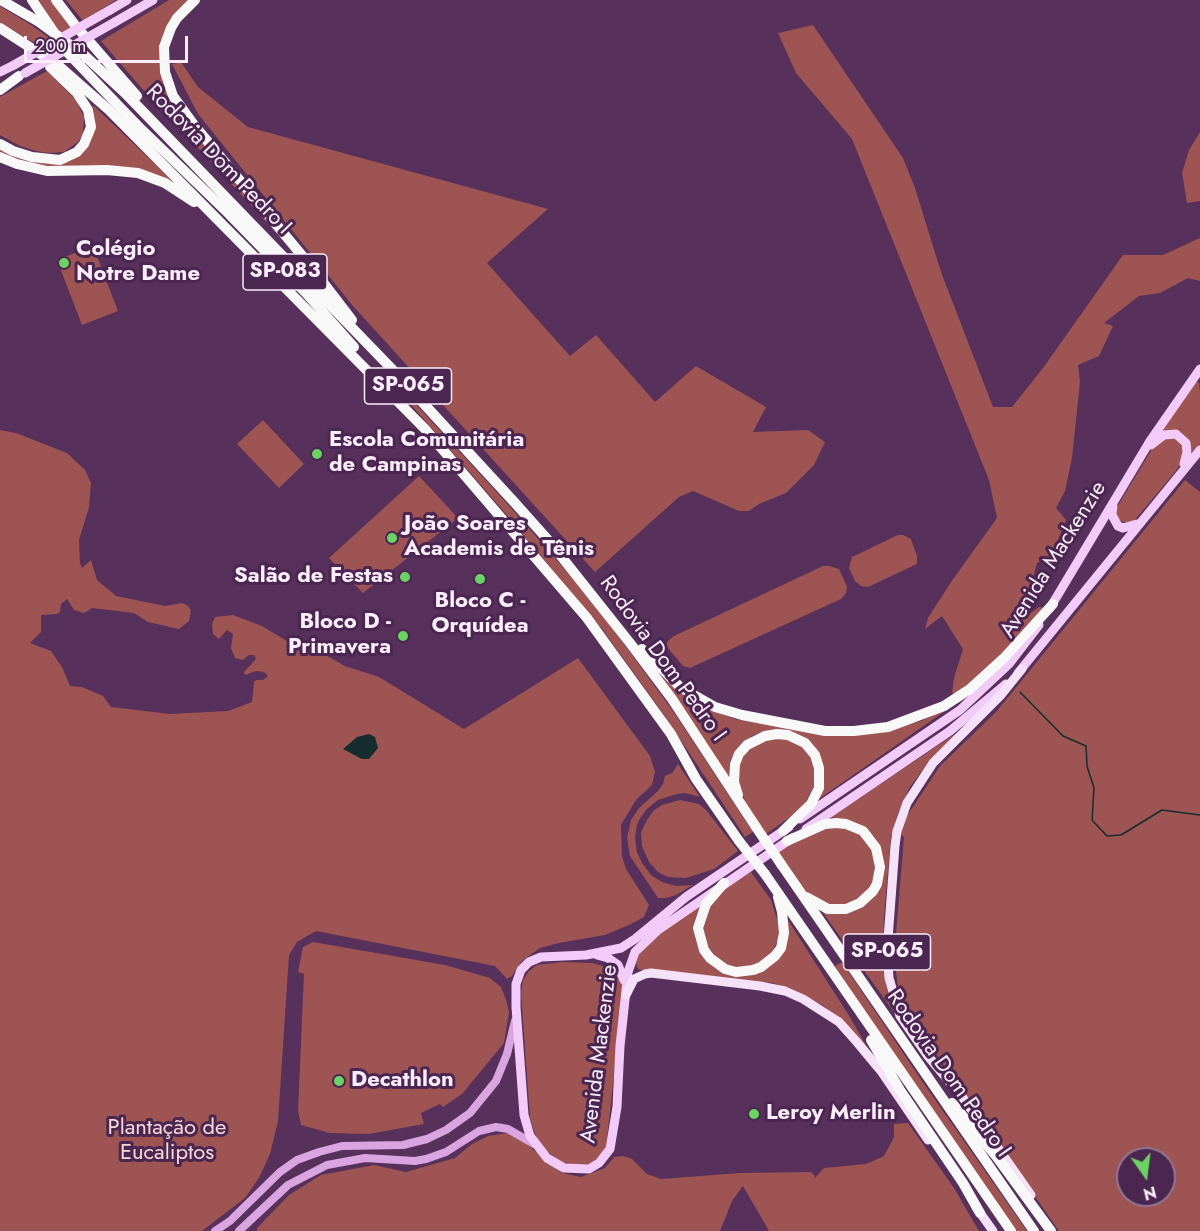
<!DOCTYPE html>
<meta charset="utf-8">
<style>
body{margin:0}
#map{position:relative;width:1200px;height:1231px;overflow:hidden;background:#57305c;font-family:Jost,sans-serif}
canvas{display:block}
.north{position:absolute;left:1116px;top:1147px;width:60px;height:60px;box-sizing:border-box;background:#4b2651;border:2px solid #917695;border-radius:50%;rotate:166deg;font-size:16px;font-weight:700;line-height:24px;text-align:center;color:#fbedfc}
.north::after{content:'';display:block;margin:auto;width:21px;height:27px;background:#6ad363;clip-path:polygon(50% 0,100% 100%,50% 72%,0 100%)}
.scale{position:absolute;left:24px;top:36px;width:164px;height:27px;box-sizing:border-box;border:3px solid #fbedfc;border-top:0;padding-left:8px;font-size:18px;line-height:21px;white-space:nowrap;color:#fbedfc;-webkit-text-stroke:4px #4b2651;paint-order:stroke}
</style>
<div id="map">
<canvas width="1200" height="1231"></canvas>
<div class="north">N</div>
<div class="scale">200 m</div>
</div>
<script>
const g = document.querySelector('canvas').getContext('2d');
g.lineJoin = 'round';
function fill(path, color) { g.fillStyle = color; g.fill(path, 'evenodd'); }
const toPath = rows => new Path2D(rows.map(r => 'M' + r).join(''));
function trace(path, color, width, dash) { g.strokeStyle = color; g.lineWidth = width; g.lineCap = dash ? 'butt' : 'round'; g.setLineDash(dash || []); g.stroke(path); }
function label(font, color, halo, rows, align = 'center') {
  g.font = font + ' Jost,sans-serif'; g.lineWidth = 6; g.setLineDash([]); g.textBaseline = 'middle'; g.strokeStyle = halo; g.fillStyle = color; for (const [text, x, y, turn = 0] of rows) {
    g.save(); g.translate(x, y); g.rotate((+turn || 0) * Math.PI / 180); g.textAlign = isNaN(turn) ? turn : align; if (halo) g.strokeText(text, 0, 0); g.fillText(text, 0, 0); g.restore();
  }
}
const green = toPath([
 [38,0,52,0,72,27,60,34],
 [66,0,116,0,83,21],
 [169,0,191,0,171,22,163,78,296,254,198,148,157,106,101,41],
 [0,6,28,23,51,39,38,45,0,23],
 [813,25,903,158,915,188,941,272,993,407,1012,407,1043,368,1123,255,1163,255,1200,238,1200,281,1188,278,1160,293,1139,296,1104,323,1113,326,1099,356,1078,365,1080,382,1072,458,1065,491,1056,508,1066,520,1052,555,1037,563,1026,605,1019,616,1028,615,1039,607,1046,608,961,695,952,693,954,678,963,649,942,616,925,629,928,618,951,582,997,518,989,480,852,139,796,73,778,33],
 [181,62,198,87,248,127,548,209,487,263,570,356,596,335,655,402,696,366,766,407,753,432,808,430,825,442,814,465,786,493,759,504,749,511,739,511,693,491,679,497,595,572,353,306,198,114,172,64],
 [47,71,76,100,84,117,83,134,78,142,64,152,50,153,36,151,20,146,0,135,0,97],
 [93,105,174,182,160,178,40,167,0,155,0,150,41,163,52,164,72,160,95,122],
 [1200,132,1200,201,1187,203,1182,173,1189,150],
 [93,246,118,311,82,325,57,260],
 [1196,381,1199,383,1200,391,1200,446,1194,453,1192,452,1189,441,1161,433],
 [402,389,504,500,591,599,673,711,753,832,745,837,664,715,602,629,499,506,400,392],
 [263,420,304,464,279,488,237,444],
 [0,430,16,433,67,453,85,470,91,483,89,507,79,540,80,563,82,568,91,560,97,580,116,596,165,606,182,603,187,605,191,610,189,621,179,629,148,622,134,613,92,608,84,613,74,610,67,599,61,604,60,612,57,614,41,615,41,632,30,643,51,651,62,667,70,686,82,687,103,696,111,707,170,714,228,711,252,702,254,682,256,680,263,680,268,676,264,672,256,671,245,675,244,672,256,659,254,655,249,655,243,660,235,658,231,648,233,634,227,630,219,639,213,634,212,624,215,617,233,615,262,626,295,646,311,647,345,666,379,677,464,729,578,658,650,756,655,772,652,785,636,800,621,825,622,856,626,869,649,905,644,917,629,925,605,935,559,943,540,948,522,961,512,976,507,979,495,966,316,931,297,942,289,955,278,1121,270,1154,259,1178,245,1198,202,1231,0,1231],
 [1174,437,1184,444,1182,461,1176,471,1134,521,1126,523,1119,520,1116,516,1117,507,1152,449,1159,441],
 [419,476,458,518,363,593,329,558],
 [1185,480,1200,492,1200,1231,1059,1231,904,1008,898,986,894,958,904,837,897,831,940,766,996,712],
 [1128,1159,1164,1159,1164,1195,1128,1195],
 [898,535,903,535,911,539,917,556,917,564,868,587,861,586,855,581,849,568,852,557],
 [823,566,829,566,839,569,847,587,846,593,841,599,690,668,683,666,667,647,666,644,669,640,674,636],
 [661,675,675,689,702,707,735,719,759,723,880,732,921,721,955,704,819,799,812,745,762,732,752,736,736,751,730,761,729,778],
 [964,728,930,760,910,787,898,813,891,837,884,917,883,956,886,982,893,1011,821,910,870,901,882,855,846,820,831,817],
 [766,739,786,739,801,746,811,757,817,780,803,808,766,834,745,801,738,782,740,764,747,750],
 [678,764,700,797,685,793,677,794,658,800,647,809,641,817,637,824,635,838,637,852,642,863,651,875,662,882,676,886,693,885,676,895,666,898,658,898,630,856,627,838,631,820,639,808,658,791,663,784,665,776,672,773],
 [680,800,699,804,706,810,738,851,714,869,686,878,668,877,658,872,649,862,642,846,641,832,647,820,654,810,662,805],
 [838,826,860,833,875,855,874,882,866,893,849,905,831,905,806,892,778,852,807,834,817,830],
 [751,872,771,900,779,925,779,937,772,953,761,962,754,965,736,967,726,965,718,960,704,942,702,920,706,911,726,888],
 [701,905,695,924,718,969,770,967,786,917,850,1017,877,1065,839,1018,822,1005,788,988,773,983,645,971,638,969,636,963,638,955,654,937],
 [313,942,445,965,490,978,501,987,506,1000,509,1012,504,1043,462,1094,443,1107,440,1104,421,1113,424,1124,369,1134,330,1133,301,1125,298,1111,304,974,298,972,303,947],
 [562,962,592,963,611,968,622,981,623,990,606,1149,594,1162,586,1165,563,1164,547,1151,536,1137,530,1118,521,993,523,980,529,971,537,965],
 [842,962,922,1081,1027,1231,1015,1231,879,1034,835,966],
 [908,1123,954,1188,979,1231,769,1231,743,1186,732,1201,720,1231,257,1231,257,1228,289,1195,321,1175,374,1165,406,1172,455,1158,472,1144,488,1136,508,1133,523,1141,562,1173,581,1177,605,1168,614,1157,623,1156,632,1159,647,1174,661,1179,740,1173,811,1172,815,1176,814,1179,824,1168,866,1164,884,1156,894,1137,894,1124]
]);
const water = toPath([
 [369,734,375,737,378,748,369,759,362,759,343,749,357,737]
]);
const stream = toPath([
 [1020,692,1063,736,1086,746,1087,766,1094,788,1092,820,1107,836,1121,835,1162,810,1200,815]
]);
const secondary = toPath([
 [215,1231,230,1221,280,1172,297,1160,319,1152,342,1146,403,1145,427,1139,446,1130,470,1113,496,1081,507,1054,515,1021],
 [239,1231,288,1185,327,1165,365,1158,415,1161,426,1159,446,1152,479,1131,496,1127,508,1129,534,1144]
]);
const primary = toPath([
 [110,10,127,0],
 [115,22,153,0],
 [0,72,14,65],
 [1151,445,1164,435,1176,434,1186,443,1187,452,1184,464],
 [1113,504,1112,515,1118,526,1123,528,1137,524],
 [1050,608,1150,441,1200,369],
 [1018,673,1200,450],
 [800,819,960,710,1009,664,1039,625],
 [789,827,686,897,635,939,621,948,586,955,541,957,529,962,521,970,516,984,516,1007,524,1115,530,1136,547,1158,564,1168,589,1169,599,1163,610,1149,617,1107,620,1046,628,972,635,952,658,930,792,838],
 [806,829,950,731,1006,684],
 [597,955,608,958,618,965,624,980]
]);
const trunk = toPath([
 [1022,669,1001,695,933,763,907,803,897,831,895,846,887,952,889,978,900,1016,927,1055,963,1098,1031,1195],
 [626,995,634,979,645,974,651,973,760,986,785,991,803,999,839,1022,856,1041,881,1071,928,1140],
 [976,1207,993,1231]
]);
const motorway = toPath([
 [1,0,39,22,84,55,125,93,390,367,515,503,549,541,630,643,672,699,756,827],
 [56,0,75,25,137,96],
 [195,0,177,18,171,28,164,47,165,72,173,96,194,125,309,264,352,320],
 [0,28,59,66,109,110,425,429,587,618,671,734,696,779,739,841],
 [0,90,19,76],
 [136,124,228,213,305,292,354,347],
 [0,144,13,151,32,157,60,160,77,152,84,144,91,127,88,110,77,93,50,67],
 [0,157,17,164,47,171,107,170,138,173,165,183,194,202],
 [642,649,680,687,715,707,742,715,825,731,854,731,888,727,944,706,970,689,1004,658,1053,604],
 [738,795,734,782,735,764,739,754,747,745,765,736,777,734,788,735,805,743,815,755,819,768,819,788,811,804,783,831],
 [787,841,825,824,836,823,846,824,863,831,876,848,880,867,877,884,873,891,860,903,846,909,828,909,806,897],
 [781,864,1034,1231],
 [765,874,1011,1231],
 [724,883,706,904,698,928,704,950,710,958,725,969,736,972,753,970,761,967,775,956,781,948,784,933,782,912,778,897],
 [871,1040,900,1090,963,1183,980,1213],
 [952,1103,996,1156,1051,1231]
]);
const primaryBridge = toPath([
 [14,65,110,10],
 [25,73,115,22]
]);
const motorwayBridge = toPath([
 [32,0,68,53,136,124],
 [756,827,781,864],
 [739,841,765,874]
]);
const markers = [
 [64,263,6,"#6ad363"],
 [317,454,6,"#6ad363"],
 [392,538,6,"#6ad363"],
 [405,577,6,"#6ad363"],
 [480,579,6,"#6ad363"],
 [403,636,6,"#6ad363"],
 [339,1081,6,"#6ad363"],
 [754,1114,6,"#6ad363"]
];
const shields = [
 [285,272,84],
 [408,386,87],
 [887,952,87]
];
const shieldNames = [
 ["SP-083",285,272],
 ["SP-065",408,386],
 ["SP-065",887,952]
];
const streetNames = [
 ["Rodovia Dom Pedro I",218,160,46],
 ["Avenida Mackenzie",1054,560,-58],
 ["Rodovia Dom Pedro I",662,659,54],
 ["Avenida Mackenzie",600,1054,-83],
 ["Rodovia Dom Pedro I",948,1074,55]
];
const poiNames = [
 ["Colégio",76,250],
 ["Notre Dame",76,275],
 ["Escola Comunitária",329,441],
 ["de Campinas",329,466],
 ["João Soares",404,525],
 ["Academis de Tênis",404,550],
 ["Salão de Festas",393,577,"right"],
 ["Bloco C -",480,602,"center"],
 ["Orquídea",480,627,"center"],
 ["Bloco D -",391,623,"right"],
 ["Primavera",391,648,"right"],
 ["Decathlon",351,1081],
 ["Leroy Merlin",766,1114]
];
const parkNames = [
 ["Plantação de",167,1129],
 ["Eucaliptos",167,1154]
];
fill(green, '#9d5452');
fill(water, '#162d2f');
trace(stream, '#162d2f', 1.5);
trace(secondary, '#d9a4df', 8);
trace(primary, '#f3cbf8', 9);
trace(trunk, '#f6e2f8', 9);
trace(motorway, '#f8f8f8', 10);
trace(primaryBridge, '#f3cbf8', 9);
trace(motorwayBridge, '#f8f8f8', 10);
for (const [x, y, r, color] of markers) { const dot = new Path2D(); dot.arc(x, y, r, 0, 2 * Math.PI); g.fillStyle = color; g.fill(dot); trace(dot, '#4b2651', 2); }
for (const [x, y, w] of shields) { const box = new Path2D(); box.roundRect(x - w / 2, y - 18, w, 36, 4.5); g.fillStyle = '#4b2651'; g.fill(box); trace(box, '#fbedfc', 1.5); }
label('bold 21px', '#fbedfc', null, shieldNames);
label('22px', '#fbedfc', '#4b2651', streetNames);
label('bold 22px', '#fbedfc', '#4b2651', poiNames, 'left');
label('22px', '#f8d9d7', '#4b2651', parkNames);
</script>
